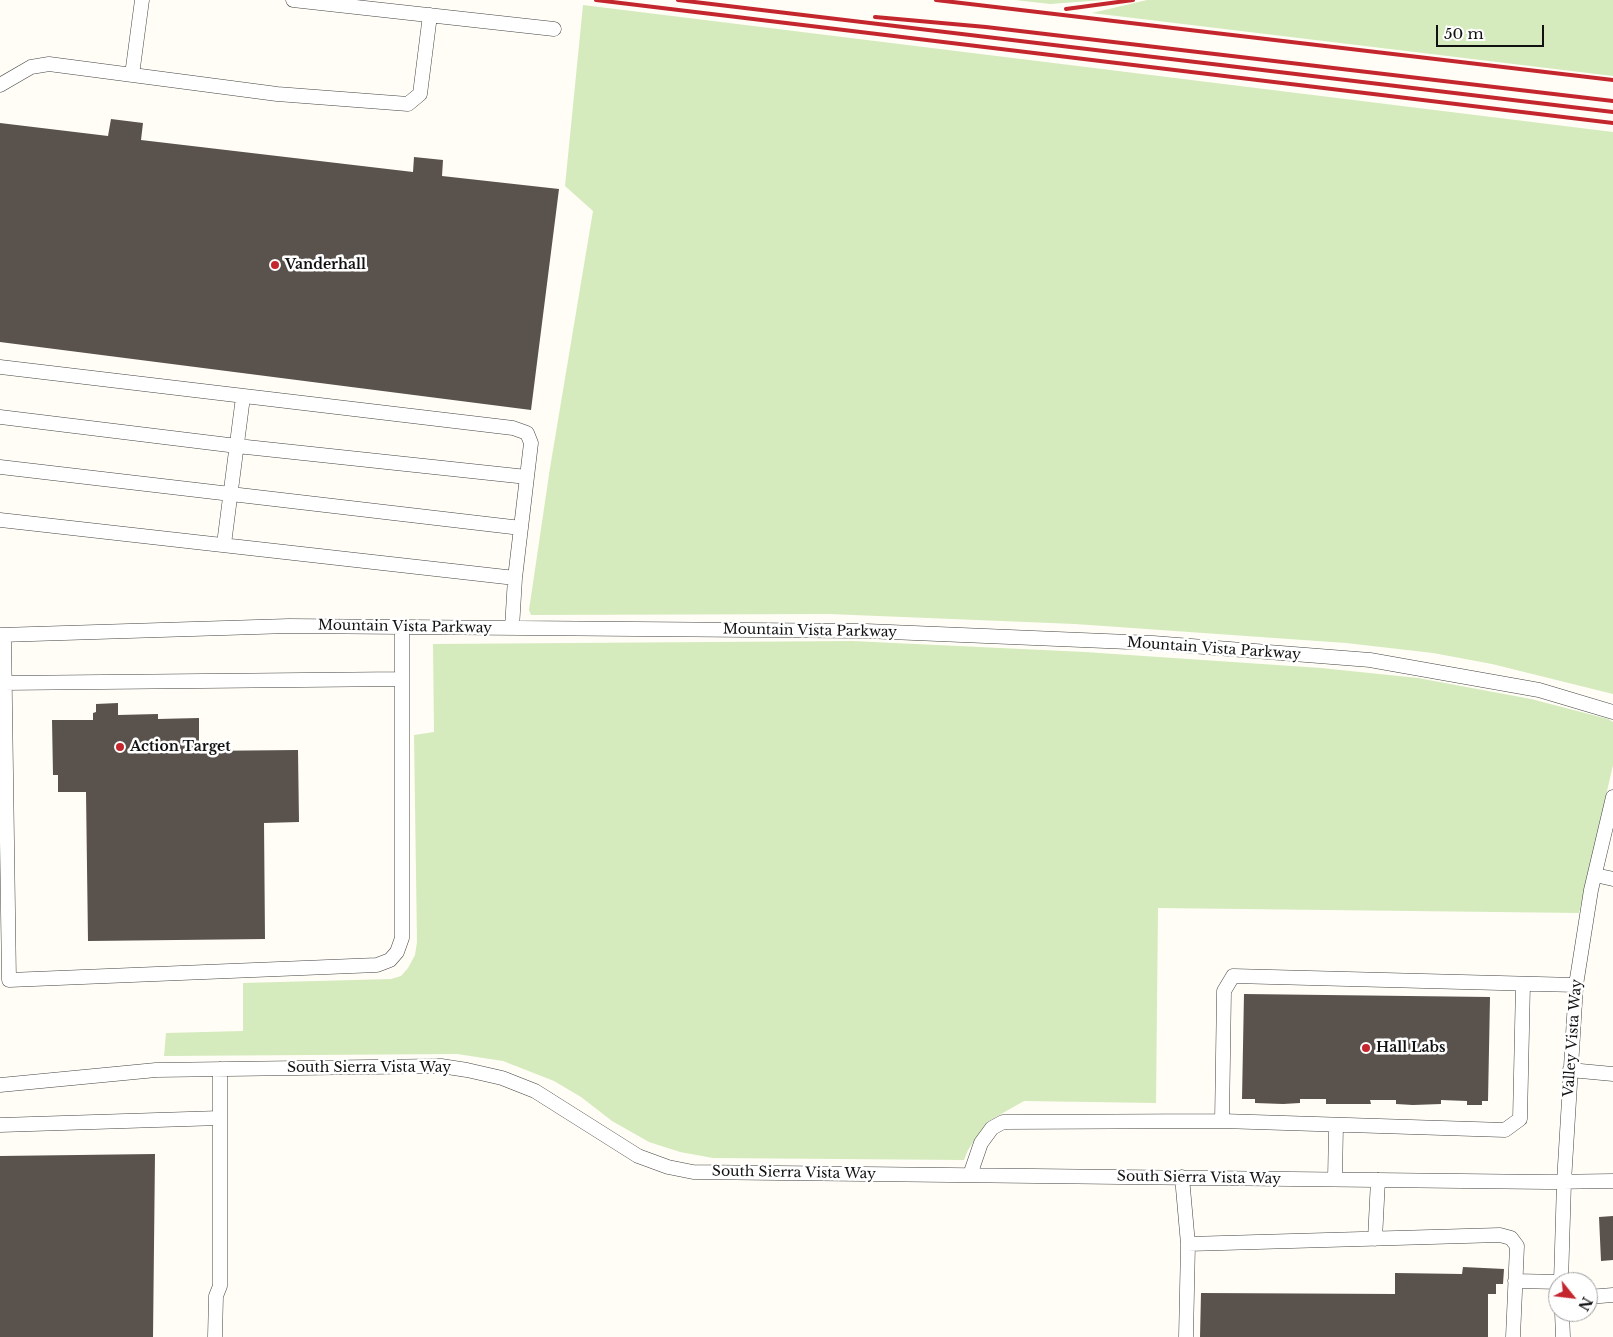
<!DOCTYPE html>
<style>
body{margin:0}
#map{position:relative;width:1613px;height:1337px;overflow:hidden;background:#fffdf5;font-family:"Libre Baskerville",serif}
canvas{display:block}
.north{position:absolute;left:1548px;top:1272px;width:50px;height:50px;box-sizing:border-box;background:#fff;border:1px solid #a0a0a0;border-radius:50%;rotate:119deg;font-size:14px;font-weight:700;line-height:20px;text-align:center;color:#111}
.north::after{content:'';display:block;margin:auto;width:18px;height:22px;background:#c4262e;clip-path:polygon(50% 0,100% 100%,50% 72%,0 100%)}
.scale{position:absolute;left:1436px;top:25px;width:108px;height:22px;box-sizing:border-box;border:2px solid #111;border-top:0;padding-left:6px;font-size:15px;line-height:18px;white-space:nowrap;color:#111;-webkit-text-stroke:4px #fff;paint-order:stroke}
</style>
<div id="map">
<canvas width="1613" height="1337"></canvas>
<div class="north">N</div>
<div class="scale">50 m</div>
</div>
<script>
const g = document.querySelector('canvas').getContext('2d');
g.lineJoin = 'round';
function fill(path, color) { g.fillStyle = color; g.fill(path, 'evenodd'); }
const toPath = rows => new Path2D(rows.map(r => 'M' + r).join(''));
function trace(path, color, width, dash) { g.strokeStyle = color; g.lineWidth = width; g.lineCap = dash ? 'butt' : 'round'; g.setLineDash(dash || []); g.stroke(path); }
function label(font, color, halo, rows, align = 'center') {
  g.font = font + ' "Libre Baskerville",serif'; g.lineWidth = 5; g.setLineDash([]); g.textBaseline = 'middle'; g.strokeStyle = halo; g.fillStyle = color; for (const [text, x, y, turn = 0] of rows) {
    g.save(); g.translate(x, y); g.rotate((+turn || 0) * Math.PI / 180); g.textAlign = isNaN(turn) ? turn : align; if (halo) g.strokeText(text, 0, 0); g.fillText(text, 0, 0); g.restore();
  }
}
const green = toPath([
 [1015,0,1104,0,1050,4],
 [1147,0,1613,0,1613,76,1092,13],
 [583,5,1613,132,1613,694,1492,664,1433,653,1346,643,1075,624,829,614,531,615,529,610,550,468,593,211,565,186],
 [852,641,1085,652,1321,668,1418,678,1531,699,1608,719,1613,722,1613,765,1579,913,1158,908,1156,1103,1024,1101,987,1122,968,1150,964,1160,713,1158,680,1152,649,1142,612,1121,581,1097,554,1081,503,1061,457,1054,164,1056,166,1033,243,1031,243,983,391,979,401,976,408,968,415,955,417,942,414,735,434,732,433,644]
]);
const building = toPath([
 [111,119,143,123,141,140,413,172,414,157,443,160,442,176,559,189,531,410,0,342,0,123,108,136],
 [118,703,118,715,158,714,158,719,199,718,199,751,298,750,299,822,264,823,265,939,88,941,86,792,58,792,58,775,53,775,52,720,93,720,93,713,96,712,96,704],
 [1244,994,1490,997,1488,1101,1482,1101,1482,1105,1467,1105,1467,1101,1441,1100,1441,1104,1413,1105,1396,1104,1396,1100,1370,1100,1371,1104,1326,1104,1326,1099,1300,1099,1300,1103,1283,1104,1255,1103,1255,1099,1242,1099],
 [155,1154,153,1337,0,1337,0,1156],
 [1613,1216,1613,1260,1601,1261,1599,1217],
 [1463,1267,1504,1269,1503,1284,1496,1284,1496,1294,1488,1294,1488,1337,1200,1337,1201,1293,1395,1294,1395,1273,1462,1274]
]);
const minor = toPath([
 [293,0,554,29],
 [132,75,142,0],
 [0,85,31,67,49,64,277,94,408,104,420,94,430,15],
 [0,367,513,428,527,433,531,443,515,578],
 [0,417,237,446,527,477],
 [0,467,521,528],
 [0,520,515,578,512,628],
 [224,544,243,397],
 [0,635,289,626,866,631,1153,643,1370,660,1539,690,1613,712],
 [4,635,9,980,377,965,390,960,397,952,402,938,402,627],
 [3,683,402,679],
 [1595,875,1613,879],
 [1523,984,1520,1119,1505,1130,1222,1121,1224,991,1233,976,1576,985],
 [1570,1070,1613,1074],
 [0,1085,156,1070,441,1066,467,1070,502,1078,535,1091,638,1156,668,1167,693,1172,1547,1182,1613,1181],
 [0,1125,220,1118],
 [970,1175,981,1143,992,1128,1003,1122,1222,1121],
 [1182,1177,1188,1244],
 [1335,1179,1336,1126],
 [1375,1239,1378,1180],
 [1515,1281,1561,1282],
 [1561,1282,1564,1182,1576,985,1591,890,1613,797],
 [1588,1297,1613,1295],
 [1562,1312,1563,1337],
 [215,1337,216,1296,220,1286,220,1069],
 [1186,1337,1188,1244,1500,1235,1511,1238,1517,1246,1513,1337]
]);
const rail = toPath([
 [596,0,1613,123],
 [678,0,1613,112],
 [936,0,1613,80],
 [1066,9,1133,0],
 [875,17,986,27,1613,101]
]);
const markers = [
 [275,265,5,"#c4262e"],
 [120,747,5,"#c4262e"],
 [1366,1048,5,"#c4262e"]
];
const poiNames = [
 ["Vanderhall",285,265],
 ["Action Target",130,747],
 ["Hall Labs",1376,1048]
];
const streetNames = [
 ["Mountain Vista Parkway",405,627,1],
 ["Mountain Vista Parkway",810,631,1],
 ["Mountain Vista Parkway",1214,649,4],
 ["Valley Vista Way",1573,1038,-86],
 ["South Sierra Vista Way",369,1068],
 ["South Sierra Vista Way",794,1173,1],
 ["South Sierra Vista Way",1199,1178,1]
];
fill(green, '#d5ebbd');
fill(building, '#5a524d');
trace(minor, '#444', 15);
trace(minor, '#fff', 14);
trace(rail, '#c4262e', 4);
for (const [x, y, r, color] of markers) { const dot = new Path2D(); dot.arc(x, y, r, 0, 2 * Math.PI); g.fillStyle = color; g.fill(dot); trace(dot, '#fff', 2); }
label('bold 14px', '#111', '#fff', poiNames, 'left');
label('14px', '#111', '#fff', streetNames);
</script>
